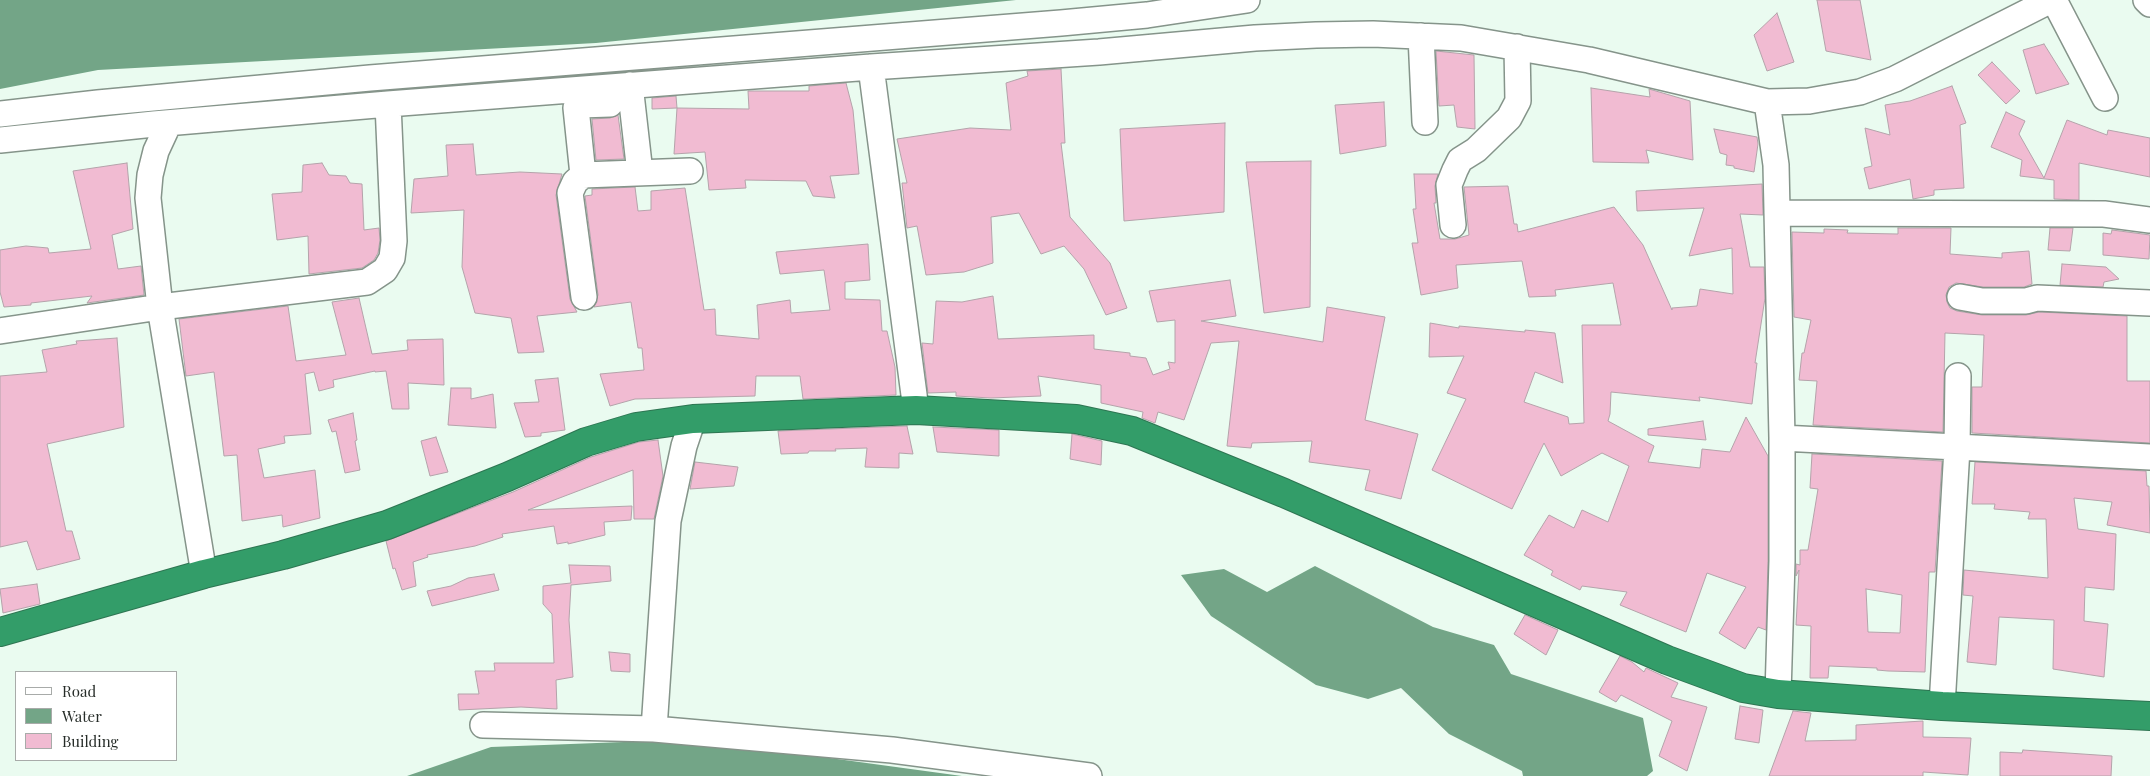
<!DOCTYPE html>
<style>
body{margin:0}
#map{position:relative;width:2150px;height:776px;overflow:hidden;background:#eafbf0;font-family:"Playfair Display",serif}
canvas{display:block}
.legend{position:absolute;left:15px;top:671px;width:162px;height:90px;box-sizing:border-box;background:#fff;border:1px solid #a8aba9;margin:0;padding:6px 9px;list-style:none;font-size:15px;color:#262c28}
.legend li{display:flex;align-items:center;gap:10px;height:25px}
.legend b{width:25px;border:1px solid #a8aba9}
</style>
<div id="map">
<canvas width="2150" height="776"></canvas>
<ul class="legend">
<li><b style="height:6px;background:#fff"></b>Road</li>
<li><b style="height:14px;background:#73a587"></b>Water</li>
<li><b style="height:14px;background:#f1bbd2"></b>Building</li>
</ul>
</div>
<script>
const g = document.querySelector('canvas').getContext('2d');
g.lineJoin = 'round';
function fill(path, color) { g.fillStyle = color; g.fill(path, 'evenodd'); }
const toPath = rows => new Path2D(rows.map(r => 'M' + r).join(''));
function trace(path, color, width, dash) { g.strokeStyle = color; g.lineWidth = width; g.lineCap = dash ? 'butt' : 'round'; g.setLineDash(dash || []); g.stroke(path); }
const water = toPath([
 [0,0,1016,0,596,43,98,70,0,89],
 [1315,566,1433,627,1494,645,1511,674,1643,718,1653,771,1647,776,1523,776,1522,771,1449,734,1401,688,1368,699,1316,685,1211,616,1181,575,1224,569,1267,592],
 [650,741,793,753,962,776,407,776,491,747]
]);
const building = toPath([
 [1817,0,1860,0,1871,60,1826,51,1817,0],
 [1777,13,1794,62,1767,71,1754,35,1777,13],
 [2044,44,2069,84,2036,94,2023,50,2044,44],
 [1436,51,1474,55,1475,129,1457,127,1454,105,1439,106,1436,51],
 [1992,62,2020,91,2006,104,1978,75,1992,62],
 [1061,69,1065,143,1061,143,1070,217,1110,263,1127,308,1106,315,1084,269,1064,246,1041,254,1019,213,991,217,993,263,964,272,926,275,917,226,907,228,902,183,907,183,897,139,970,128,1011,130,1006,83,1028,76,1027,71,1061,69],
 [846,83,853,110,859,174,830,176,835,198,813,196,806,181,745,180,746,188,709,190,705,152,674,154,677,108,749,109,748,91,809,91,809,86,846,83],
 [1952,86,1966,123,1960,125,1964,188,1934,190,1934,195,1913,199,1910,179,1869,189,1864,168,1872,166,1865,128,1890,135,1885,105,1910,101,1952,86],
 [1591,88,1650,97,1649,89,1690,101,1693,160,1646,150,1649,163,1593,162,1591,88],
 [676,96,677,108,652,109,652,98,676,96],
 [1384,102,1386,146,1340,154,1335,105,1384,102],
 [2006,112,2025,121,2019,134,2044,178,2067,120,2107,135,2108,130,2150,138,2150,177,2079,163,2079,200,2054,199,2054,180,2020,176,2022,160,1991,147,2006,112],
 [618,115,624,159,596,160,592,119,610,118,618,115],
 [1225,123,1224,212,1124,221,1120,129,1225,123],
 [1714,129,1757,137,1758,144,1754,172,1734,168,1734,166,1726,165,1727,155,1720,153,1714,129],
 [473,144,476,175,520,172,562,174,556,195,570,299,577,312,537,316,544,352,518,353,511,318,475,313,462,267,464,210,411,213,414,179,448,176,446,145,473,144],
 [1311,161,1310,307,1264,313,1246,162,1311,161],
 [127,163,133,229,112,235,118,269,141,266,144,295,87,303,92,296,31,303,31,305,4,307,0,292,0,250,26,246,48,248,49,253,91,249,73,171,127,163],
 [322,163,329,175,346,176,350,183,362,184,364,230,379,228,380,240,378,253,374,260,362,268,309,274,308,236,277,240,272,194,302,192,303,165,322,163],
 [1414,174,1438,174,1435,186,1436,203,1434,203,1440,239,1455,239,1469,235,1464,187,1508,186,1514,224,1517,224,1518,232,1614,207,1643,245,1672,310,1672,308,1697,306,1700,289,1733,294,1732,248,1689,256,1704,208,1637,211,1636,191,1762,184,1763,215,1740,214,1750,267,1764,267,1765,298,1755,363,1757,363,1752,404,1699,397,1700,401,1611,392,1610,414,1608,421,1654,446,1648,462,1700,468,1702,449,1730,452,1746,417,1768,456,1768,561,1766,630,1758,627,1745,649,1719,633,1746,587,1707,573,1686,632,1620,605,1627,592,1582,586,1580,590,1551,575,1553,571,1524,555,1549,515,1574,528,1582,510,1608,522,1629,466,1602,453,1561,476,1544,443,1512,509,1432,470,1466,399,1447,393,1464,356,1429,357,1430,323,1459,328,1459,326,1525,332,1525,330,1555,333,1563,383,1535,372,1524,402,1568,417,1569,424,1584,423,1582,325,1621,325,1613,283,1555,290,1556,296,1529,297,1522,261,1456,265,1458,288,1421,295,1412,243,1418,243,1413,209,1416,209,1414,174],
 [635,187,638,211,651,210,651,191,685,188,704,310,715,309,716,335,759,339,757,305,790,300,791,313,830,310,824,270,780,274,776,252,868,244,870,280,845,282,845,299,880,300,882,331,887,331,895,367,896,395,803,399,800,376,756,376,755,396,635,399,610,406,600,374,644,370,642,348,638,348,631,302,594,307,598,295,585,196,592,195,592,189,635,187],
 [1898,228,1951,228,1950,254,2002,258,2002,253,2029,251,2032,284,2024,287,1983,287,1956,283,1949,287,1946,295,1947,302,1950,308,1957,311,1982,315,2026,315,2039,312,2127,316,2127,381,2150,381,2150,443,1972,433,1972,387,1982,387,1984,335,1945,333,1943,432,1813,425,1817,381,1799,380,1802,353,1804,353,1811,320,1794,317,1792,232,1824,233,1824,229,1848,230,1847,233,1898,234,1898,228],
 [2050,228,2073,228,2070,251,2048,250,2050,228],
 [2112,230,2150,235,2149,259,2103,255,2103,233,2111,234,2112,230],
 [2062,264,2106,267,2119,279,2104,282,2103,287,2060,285,2062,264],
 [1230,280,1236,316,1201,321,1323,342,1327,307,1385,317,1365,420,1418,434,1401,499,1365,490,1370,470,1309,462,1312,441,1252,443,1251,448,1227,446,1239,341,1211,343,1184,420,1158,412,1155,423,1142,418,1143,412,1101,403,1101,385,1038,376,1041,396,991,398,956,396,956,392,928,393,922,343,933,344,936,301,962,302,993,296,998,339,1094,335,1094,349,1130,353,1130,356,1146,358,1153,375,1170,369,1168,362,1175,363,1175,320,1157,322,1149,291,1230,280],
 [359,298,372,354,408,350,407,340,443,339,444,385,408,383,409,409,392,409,386,371,375,372,375,371,333,380,334,387,319,391,314,372,305,374,311,434,284,436,285,443,258,449,264,478,315,470,320,518,283,527,282,515,242,521,237,455,224,456,214,372,186,376,179,319,288,306,296,361,346,355,332,302,359,298],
 [117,338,124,427,47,444,66,531,72,531,80,559,37,570,27,541,0,547,0,376,47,372,42,350,77,344,76,341,117,338],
 [558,378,565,430,541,433,541,436,525,437,514,403,539,402,535,380,558,378],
 [451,388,471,388,471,399,493,394,496,428,448,425,451,388],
 [353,413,357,440,355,441,360,470,345,473,336,431,332,432,328,420,353,413],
 [1703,421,1706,440,1648,435,1648,429,1703,421],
 [907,426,913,454,899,453,899,468,865,467,867,448,835,449,836,451,809,451,808,453,781,454,778,431,907,426],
 [933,427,999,430,999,456,937,452,933,427],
 [1072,434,1102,441,1101,465,1070,459,1072,434],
 [436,437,448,472,430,476,421,441,436,437],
 [658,440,663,476,654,519,634,519,633,470,528,510,632,506,631,520,604,522,605,535,568,544,568,542,557,544,554,526,502,534,503,537,475,546,427,555,428,557,413,562,416,586,402,590,395,568,393,569,386,541,513,492,591,457,639,442,658,440],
 [1812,454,1942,461,1935,572,1929,572,1925,672,1888,671,1877,670,1877,668,1829,666,1828,678,1810,678,1811,626,1796,625,1799,570,1796,576,1796,564,1800,565,1800,550,1808,550,1818,489,1810,488,1812,454],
 [1866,589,1902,595,1900,633,1868,632,1866,589],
 [695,462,738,467,734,486,690,489,695,462],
 [1975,462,2146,471,2147,486,2149,486,2150,533,2107,525,2112,502,2074,498,2078,529,2116,534,2114,590,2085,587,2084,621,2108,624,2104,677,2053,669,2054,620,1999,617,1996,665,1967,662,1973,596,1963,595,1964,570,2048,578,2046,519,2028,519,2030,512,1994,509,1995,504,1972,504,1975,462],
 [569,565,610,566,611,581,571,585,569,620,573,677,556,680,557,709,521,707,459,710,458,694,479,694,475,671,495,671,494,663,554,663,552,614,543,604,543,586,571,583,569,565],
 [494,574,499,590,432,606,427,591,451,586,468,578,494,574],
 [37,584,40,604,3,613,0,589,37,584],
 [1525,615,1558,630,1546,655,1514,634,1525,615],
 [609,652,630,654,630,672,611,671,609,652],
 [1620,656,1632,662,1644,672,1646,668,1678,683,1671,697,1707,707,1687,771,1659,756,1672,721,1621,695,1616,702,1599,692,1620,656],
 [1740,706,1763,710,1759,743,1735,739,1740,706],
 [1793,711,1811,713,1805,741,1856,740,1856,725,1923,721,1923,737,1971,738,1968,775,1923,772,1923,776,1769,776,1793,711],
 [2023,750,2112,756,2111,776,2000,776,2000,752,2022,753,2023,750]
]);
const minor = toPath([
 [2054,0,2105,98],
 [2146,0,2150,4],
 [1421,36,1425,122],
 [871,67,916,410],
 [630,85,640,173],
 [1767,102,1776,165,1782,438,1782,561,1778,694],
 [0,114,98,103,370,78,1061,23,1147,15,1247,0],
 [169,123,156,151,150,175,148,198,160,307,204,574],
 [0,140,154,124,388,104,871,67,1099,52,1255,38,1316,35,1373,34,1461,38,1589,60,1767,102,1809,101,1860,92,1895,79,2051,0],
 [583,175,576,108,580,105,610,104],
 [1777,213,2104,214,2150,220],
 [1453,225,1449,185,1455,170,1460,160,1476,150,1509,118,1518,101,1517,47],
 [584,297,570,193,575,182,583,175,690,171],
 [1960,297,1982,301,2026,301,2037,298,2150,303],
 [0,331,160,307,367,282,385,270,392,258,394,241,388,104],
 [1782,438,2150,457],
 [1942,706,1957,448,1958,376],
 [483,725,654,729,892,750,1089,776],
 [654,729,668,521,684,446,693,419]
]);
const highway = toPath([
 [0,632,204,574,283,555,387,525,507,477,586,442,636,427,693,419,916,410,1076,419,1132,431,1284,493,1667,660,1743,688,1778,694,1942,706,2150,716]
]);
fill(water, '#73a587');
fill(building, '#f1bbd2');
trace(building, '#b4a3aa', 1);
trace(minor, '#85948a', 28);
trace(highway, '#2e7552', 30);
trace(minor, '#fff', 25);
trace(highway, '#339d69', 28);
</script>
